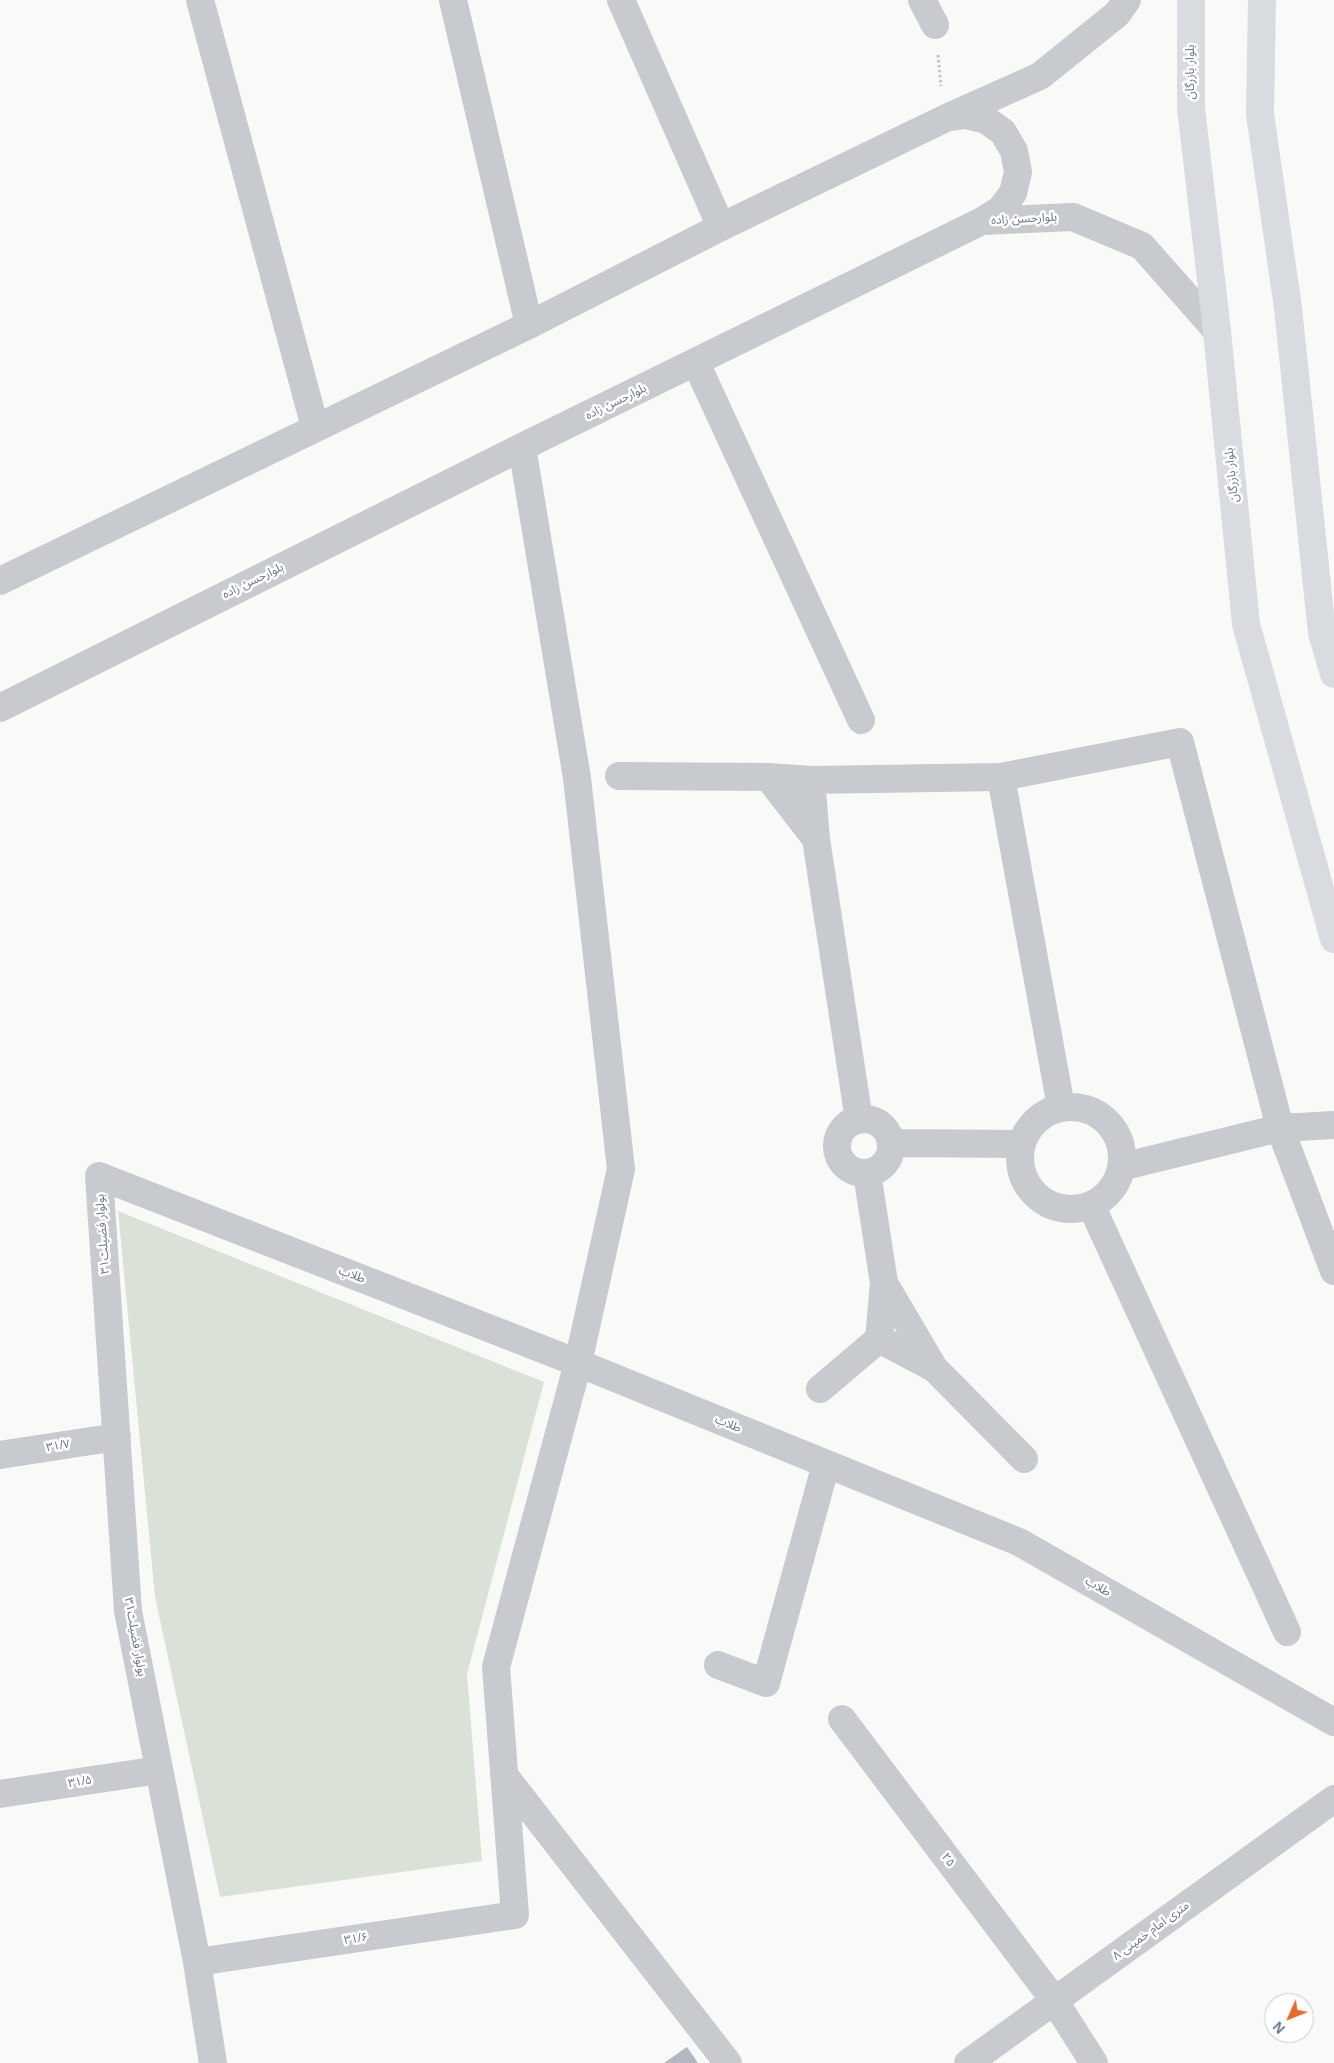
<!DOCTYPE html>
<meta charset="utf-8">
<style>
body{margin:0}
#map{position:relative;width:1334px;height:2063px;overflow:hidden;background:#f9faf7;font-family:Helvetica,sans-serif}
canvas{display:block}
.north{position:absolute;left:1264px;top:1993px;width:50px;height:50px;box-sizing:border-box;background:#fff;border:1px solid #c2c9d0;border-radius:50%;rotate:226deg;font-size:14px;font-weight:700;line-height:20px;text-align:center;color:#677789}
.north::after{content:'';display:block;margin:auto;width:18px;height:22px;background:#e96827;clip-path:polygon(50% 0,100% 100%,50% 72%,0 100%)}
</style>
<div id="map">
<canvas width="1334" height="2063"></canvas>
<div class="north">N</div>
</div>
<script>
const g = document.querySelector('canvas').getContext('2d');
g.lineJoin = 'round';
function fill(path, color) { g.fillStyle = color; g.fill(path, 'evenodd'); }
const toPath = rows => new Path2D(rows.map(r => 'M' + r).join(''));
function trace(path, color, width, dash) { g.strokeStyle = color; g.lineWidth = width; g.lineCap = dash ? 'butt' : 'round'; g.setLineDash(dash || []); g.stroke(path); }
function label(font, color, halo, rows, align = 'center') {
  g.font = font + ' Helvetica,"Noto Sans Arabic",sans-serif'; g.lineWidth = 5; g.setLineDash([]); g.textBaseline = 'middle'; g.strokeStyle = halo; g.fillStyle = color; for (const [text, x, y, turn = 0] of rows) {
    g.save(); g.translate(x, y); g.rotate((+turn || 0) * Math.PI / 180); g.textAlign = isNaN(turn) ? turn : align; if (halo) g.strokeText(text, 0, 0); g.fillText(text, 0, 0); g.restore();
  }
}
const green = toPath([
 [118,1211,544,1382,467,1674,482,1861,220,1897,155,1597]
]);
const building = toPath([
 [687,2047,698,2063,664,2063]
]);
const path = toPath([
 [938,55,941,86]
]);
const minor = toPath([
 [200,0,315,427],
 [453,0,529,325],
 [621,0,721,227],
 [922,0,935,25],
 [951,117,965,115,986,120,1003,132,1014,151,1018,172,1013,193,1000,210,982,221],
 [696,363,861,720],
 [0,581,529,325,721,227,944,119,1040,76,1117,14,1127,0],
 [0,708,522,447,982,221,1073,217,1142,246,1217,331],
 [619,776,768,777,811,780,1001,777,1180,742,1280,1128,1334,1271],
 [768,777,816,839],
 [1001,777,1061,1107],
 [811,780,816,839,859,1120],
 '1020 1158a51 51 0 1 1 102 0a51 51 0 1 1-102 0Z',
 '837 1146a27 27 0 1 1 54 0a27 27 0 1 1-54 0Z',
 [891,1143,1021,1144],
 [1121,1167,1280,1128,1334,1125],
 [867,1173,884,1283,934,1368,1024,1459],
 [1091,1205,1287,1632],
 [879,1339,934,1368],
 [820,1389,879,1339,884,1283],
 [0,1455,117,1437],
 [718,1665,766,1683,826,1464],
 [842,1719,1054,2000,1094,2063],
 [504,1775,728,2063],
 [0,1794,159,1770],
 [197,1962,515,1915,496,1667,578,1363,621,1169,577,778,522,447],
 [213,2063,197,1962,128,1611,99,1176,578,1363,1019,1542,1334,1722],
 [968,2063,1334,1799]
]);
const major = toPath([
 [1191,0,1191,108,1217,331,1246,624,1334,939],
 [1262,0,1260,114,1288,308,1322,633,1334,674]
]);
const streetNames = [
 ["بلوار بازرگان",1191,72,-90],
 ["بلوارحسن زاده",1024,219,-3],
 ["بلوارحسن زاده",616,402,-26],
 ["بلوار بازرگان",1232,475,-96],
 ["بلوارحسن زاده",253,581,-26],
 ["بولوار فضیلت۳۱",103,1234,-94],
 ["طلاب",352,1275,21],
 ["طلاب",728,1424,22],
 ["۳۱/۷",58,1446,-9],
 ["طلاب",1098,1587,30],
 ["بولوار فضیلت۳۱",135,1637,80],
 ["۳۱/۵",80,1782,-9],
 ["۲۵",948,1860,53],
 ["۸ متری امام خمینی",1151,1931,-36],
 ["۳۱/۶",356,1939,-8]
];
fill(green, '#dae2d8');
fill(building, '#b1b8bf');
trace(path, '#c3c4c7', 3, [2.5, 2.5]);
trace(minor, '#c7cace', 28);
trace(major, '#d8dce0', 28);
label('12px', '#677789', '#fff', streetNames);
</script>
